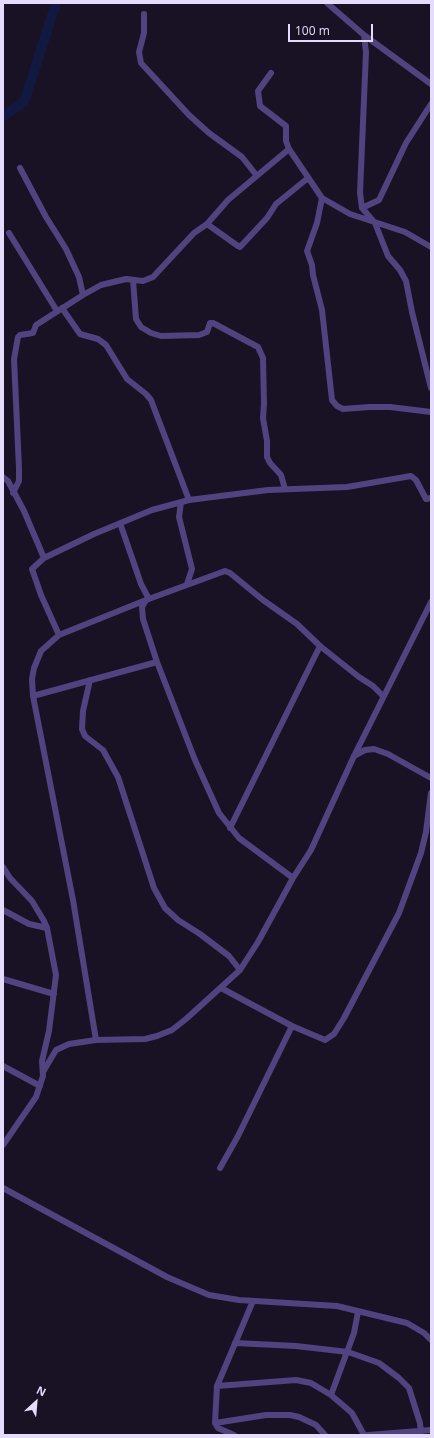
<!DOCTYPE html>
<style>
body{margin:0}
#map{position:relative;width:434px;height:1438px;overflow:hidden;background:#191225;font-family:"Open Sans",sans-serif}
canvas{display:block}
.frame{position:absolute;inset:0;border:4px solid #e5dbfb;pointer-events:none}
.north{position:absolute;left:16px;top:1382px;width:40px;height:40px;-webkit-text-stroke:3px #191225;paint-order:stroke;rotate:26deg;font-size:11px;font-weight:700;line-height:16px;text-align:center;color:#e5dbfb}
.north::after{content:'';display:block;margin:auto;width:14px;height:18px;background:#e5dbfb;clip-path:polygon(50% 0,100% 100%,50% 72%,0 100%)}
.scale{position:absolute;left:288px;top:24px;width:85px;height:18px;box-sizing:border-box;border:2px solid #e5dbfb;border-top:0;padding-left:5px;font-size:12px;line-height:14px;white-space:nowrap;color:#e5dbfb;-webkit-text-stroke:3px #191225;paint-order:stroke}
</style>
<div id="map">
<canvas width="434" height="1438"></canvas>
<div class="frame"></div>
<div class="north">N</div>
<div class="scale">100 m</div>
</div>
<script>
const g = document.querySelector('canvas').getContext('2d');
g.lineJoin = 'round';
const toPath = rows => new Path2D(rows.map(r => 'M' + r).join(''));
function trace(path, color, width, dash) { g.strokeStyle = color; g.lineWidth = width; g.lineCap = dash ? 'butt' : 'round'; g.setLineDash(dash || []); g.stroke(path); }
const river = toPath([
 [3,116,24,102,56,3]
]);
const minor = toPath([
 [327,3,364,35,366,52,360,193,362,208,375,223,388,256,400,270,406,281,412,312,431,388],
 [144,14,144,33,139,52,141,63,189,115,209,133,242,157,257,176],
 [364,35,431,84],
 [271,73,258,91,260,106,286,126,286,141,289,149,322,198,350,214,405,232,431,247],
 [20,168,46,217,66,249,79,277,83,295],
 [322,198,317,223,307,251,312,265,313,275,322,310,332,400,337,406,343,409,370,407,390,407,431,412],
 [362,208,379,200,406,143,431,104],
 [207,224,238,246],
 [9,233,57,311],
 [240,247,267,218,276,204,308,178],
 [133,280,136,319,141,327,151,333,161,336,199,335,207,332,210,323,213,323,258,347,263,358,264,404,263,418,267,441,267,457,270,463,281,475,285,489],
 [62,308,80,334,98,339,106,345,127,379,146,394,151,400,189,500],
 [3,477,8,481,24,511,44,558],
 [13,493,19,481,19,468,14,359,18,337,20,335,33,333,36,325,83,295,101,285,126,279,143,281,153,277,194,233,207,224,228,200,289,149],
 [181,502,179,517,192,569,187,584],
 [120,523,141,584,149,599],
 [146,600,142,607,143,619,157,662,195,760,219,813,239,838,293,878],
 [59,635,41,595,32,569,44,558,94,534,152,510,189,500,268,490,347,487,411,476,416,480,426,499,431,498],
 [90,680,83,711,82,729,85,736,103,750,118,777,154,888,165,908,178,920,200,934,229,956,240,970],
 [33,696,157,662],
 [354,756,365,750,374,749,388,754,431,778],
 [230,828,320,646],
 [3,867,10,878,32,901,44,921,47,928,56,975,49,1031,42,1061,43,1076,36,1097,3,1145],
 [3,910,29,924,47,928],
 [3,979,54,994],
 [292,1026,325,1040,334,1034,344,1018,399,913,421,853,426,832,431,793],
 [96,1040,73,900,33,696,32,679,34,668,41,651,59,635,146,600,225,571,230,573,263,600,297,624,320,646,359,677,373,686,383,696],
 [3,1066,40,1086],
 [43,1072,56,1050,69,1044,96,1040,145,1039,157,1036,172,1030,186,1019,240,970,258,942,293,878,311,850,354,756,431,602],
 [220,1168,238,1136,292,1026,221,988],
 [3,1188,167,1277,209,1295,239,1300,337,1306,407,1323,424,1333,431,1340],
 [235,1343,296,1346,348,1352,379,1363,399,1378,409,1388,420,1423,421,1435],
 [217,1386,296,1380,311,1383,331,1395,352,1413,364,1435],
 [331,1395,354,1333,358,1312],
 [215,1423,266,1415,290,1415,299,1417,316,1425,325,1435],
 [234,1435,218,1428,215,1423,217,1386,253,1301],
 [368,1435,431,1430]
]);
trace(river, '#111940', 10);
trace(minor, '#51437f', 6);
</script>
